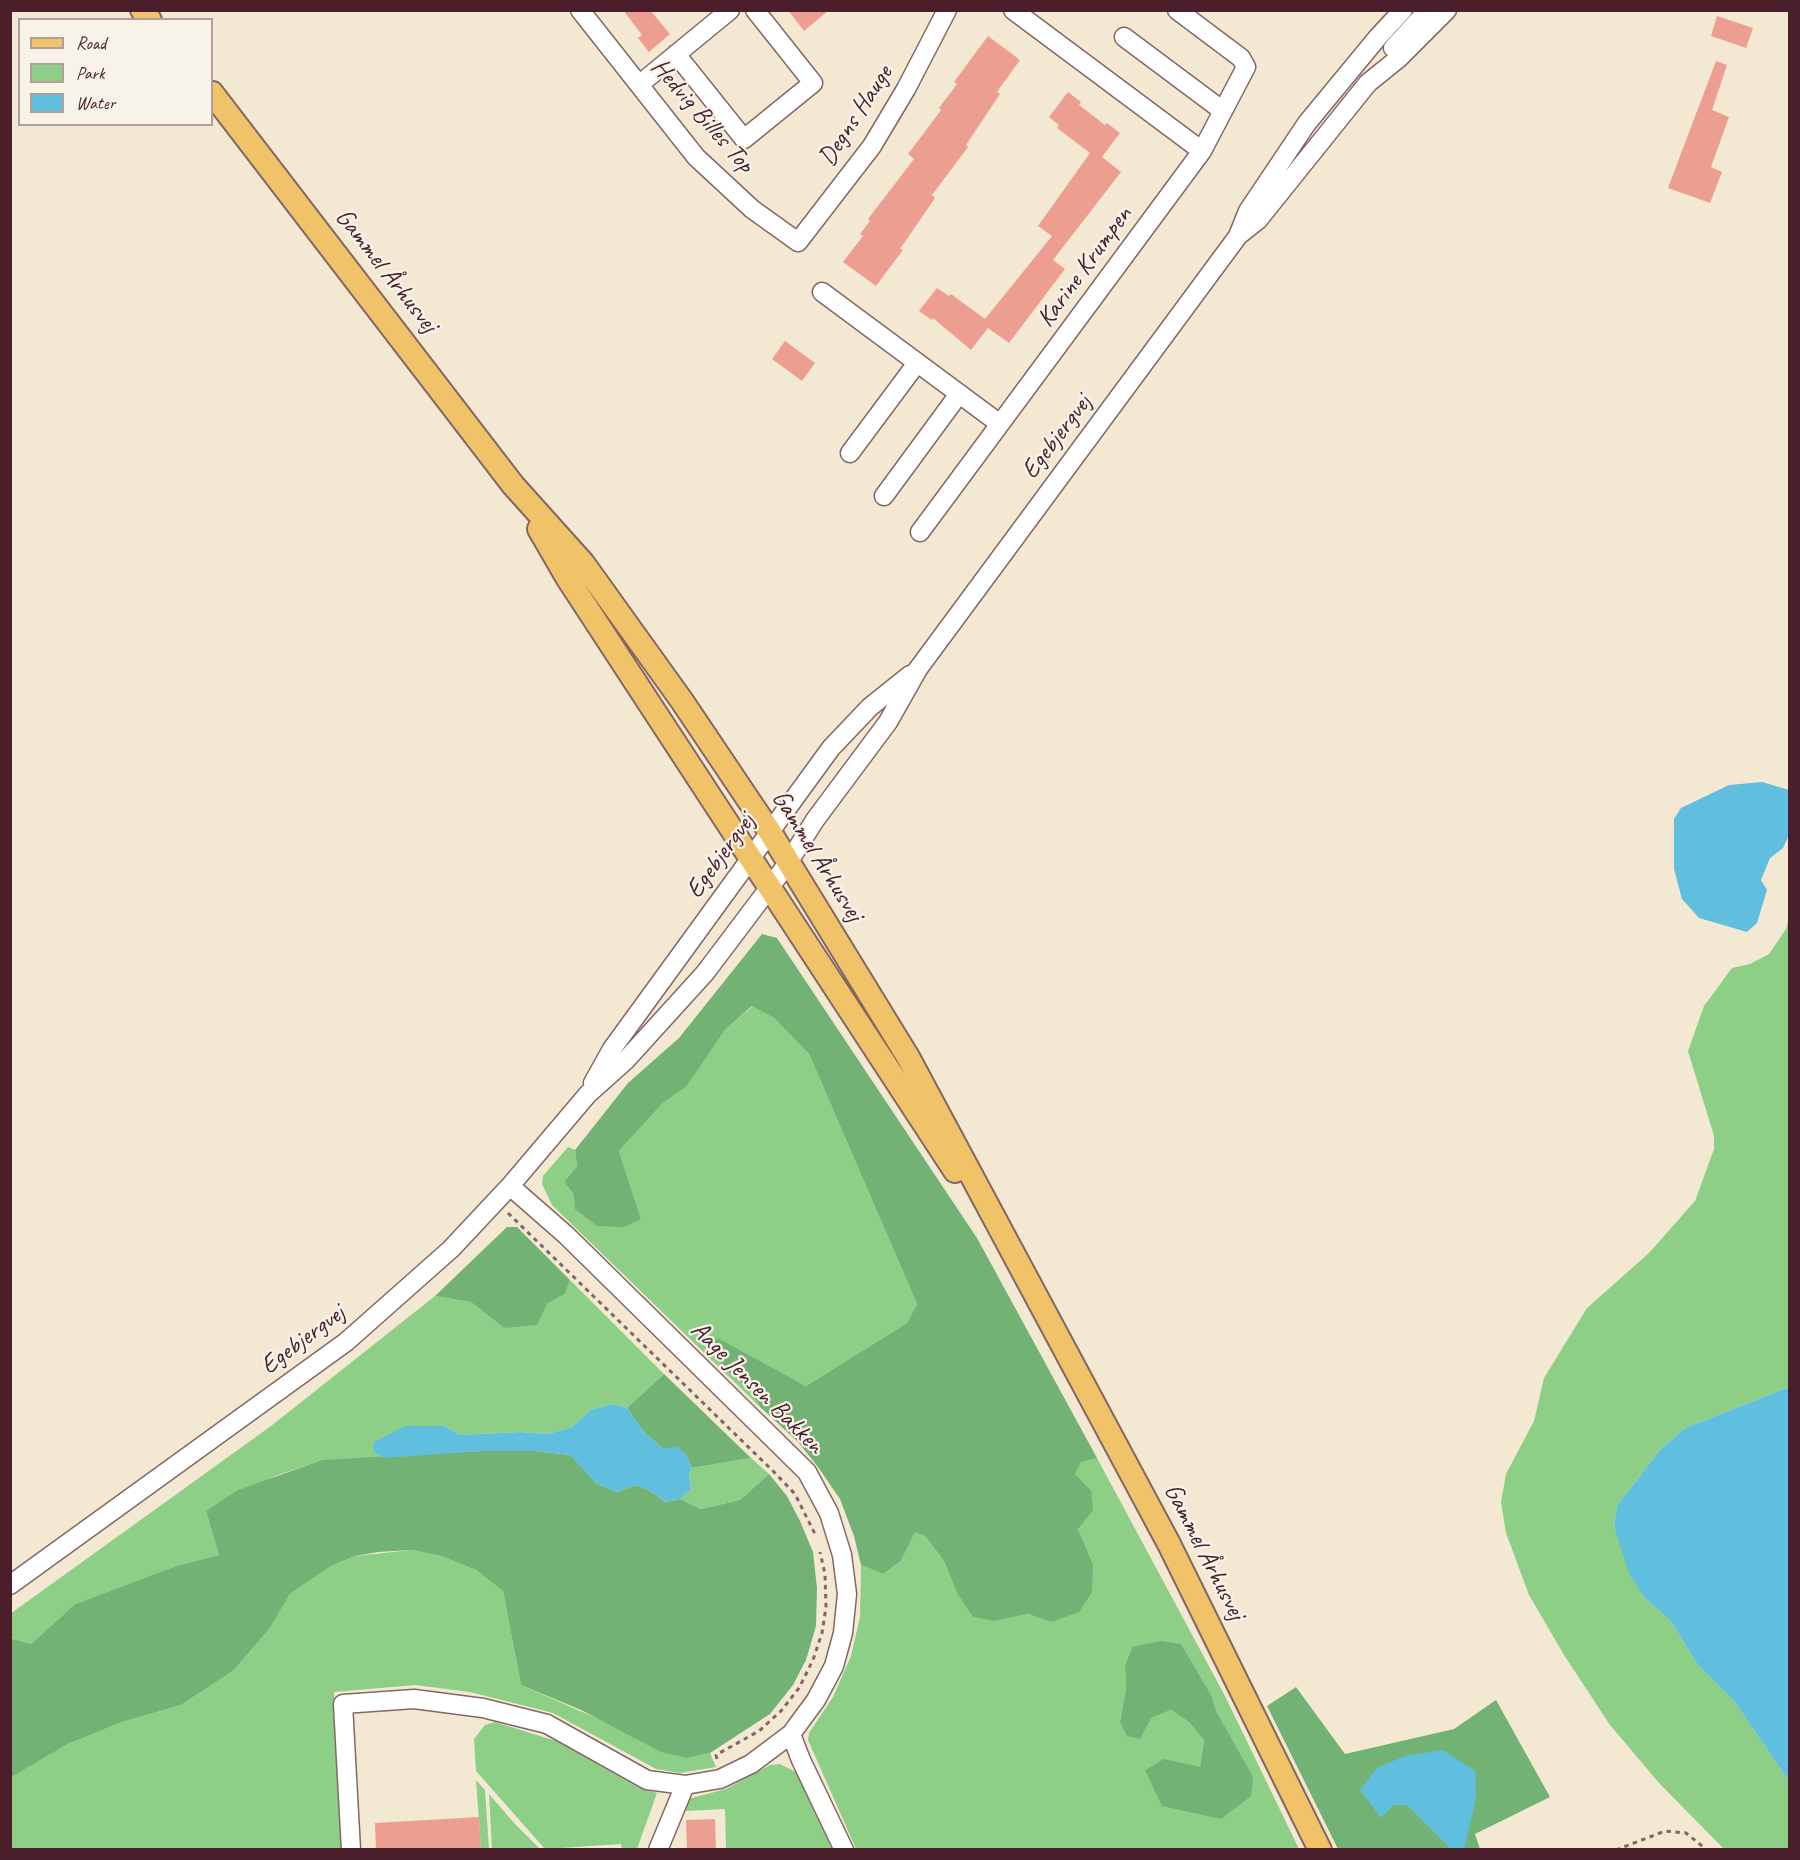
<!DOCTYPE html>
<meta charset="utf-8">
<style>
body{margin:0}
#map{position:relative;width:1800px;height:1860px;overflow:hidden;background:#f3e9d3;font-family:Caveat,sans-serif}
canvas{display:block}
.frame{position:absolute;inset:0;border:12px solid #4a1f2b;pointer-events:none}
.legend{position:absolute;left:18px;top:18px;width:195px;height:108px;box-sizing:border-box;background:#f7f3e8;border:2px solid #b29e9c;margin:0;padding:8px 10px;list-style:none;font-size:18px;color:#4a1f2b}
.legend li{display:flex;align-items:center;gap:12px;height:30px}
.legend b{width:30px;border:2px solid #b29e9c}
</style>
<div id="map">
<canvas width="1800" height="1860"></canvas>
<div class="frame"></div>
<ul class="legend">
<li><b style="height:8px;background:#f1c369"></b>Road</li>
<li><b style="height:16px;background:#8dcf87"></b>Park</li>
<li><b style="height:16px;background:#60bede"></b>Water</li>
</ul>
</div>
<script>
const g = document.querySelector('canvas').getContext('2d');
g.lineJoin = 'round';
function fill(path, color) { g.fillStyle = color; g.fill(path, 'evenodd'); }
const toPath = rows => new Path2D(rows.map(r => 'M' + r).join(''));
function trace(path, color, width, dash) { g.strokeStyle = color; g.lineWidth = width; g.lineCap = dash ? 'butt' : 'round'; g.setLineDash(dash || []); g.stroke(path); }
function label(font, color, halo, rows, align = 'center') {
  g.font = font + ' Caveat,sans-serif'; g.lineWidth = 4.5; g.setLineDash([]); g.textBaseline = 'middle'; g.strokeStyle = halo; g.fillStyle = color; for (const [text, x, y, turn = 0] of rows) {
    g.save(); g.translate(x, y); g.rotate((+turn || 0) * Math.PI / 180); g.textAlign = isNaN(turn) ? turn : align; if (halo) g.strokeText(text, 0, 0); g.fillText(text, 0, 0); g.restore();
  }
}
const green = toPath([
 [1789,918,1789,1387,1685,1428,1660,1450,1617,1506,1614,1526,1645,1598,1670,1620,1698,1665,1734,1701,1789,1781,1789,1849,1724,1849,1659,1783,1610,1725,1564,1655,1529,1595,1506,1533,1501,1502,1506,1474,1534,1421,1544,1378,1587,1308,1649,1253,1695,1201,1714,1149,1714,1136,1688,1051,1704,1006,1732,968,1750,964,1769,954,1786,929],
 [753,1006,774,1018,809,1054,917,1304,907,1323,806,1386,718,1338,724,1368,750,1390,760,1407,552,1205,542,1184,543,1176,568,1147,575,1150,577,1166,564,1182,574,1195,641,1219,619,1151,662,1104,687,1086,725,1030],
 [570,1280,664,1374,627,1408,612,1404,591,1410,572,1427,548,1434,520,1432,460,1435,445,1426,373,1452,384,1458,322,1460,275,1476,206,1511,219,1555,176,1566,75,1604,31,1644,11,1638,10,1614,271,1426,435,1296,471,1302,504,1328,565,1294],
 [751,1458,769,1474,740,1500,701,1509,680,1499,691,1489,689,1475,692,1468],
 [1097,1458,1225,1696,1299,1849,856,1849,808,1740,809,1733,833,1697,851,1656,860,1617,861,1565,883,1574,901,1561,915,1531,925,1536,944,1561,956,1591,995,1621,1028,1614,1051,1622,1093,1564,1078,1529,1091,1490,1075,1474,1080,1462],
 [1132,1647,1212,1697,1217,1713,1221,1819,1200,1768,1204,1740,1189,1722,1171,1710,1151,1718,1120,1722,1126,1689,1125,1663],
 [412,1550,441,1556,476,1570,503,1591,521,1685,687,1758,710,1753,716,1767,680,1773,656,1769,553,1713,470,1692,415,1685,334,1692,341,1849,11,1849,10,1777,68,1744,122,1722,181,1705,233,1671,270,1628,290,1594,331,1566,355,1556],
 [495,1722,556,1741,639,1788,657,1793,637,1849,622,1849,621,1844,545,1849,476,1771,474,1739,485,1725],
 [780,1764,796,1772,832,1849,726,1849,725,1809,686,1811,688,1799,726,1789,770,1765],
 [476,1780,485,1790,489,1849,481,1849],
 [489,1794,515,1824,540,1849,492,1849]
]);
const forest = toPath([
 [762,934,777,938,977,1238,1097,1458,1081,1462,1075,1474,1091,1490,1093,1510,1078,1529,1093,1564,1092,1592,1079,1612,1051,1622,1028,1614,995,1621,973,1617,956,1591,944,1561,925,1536,915,1532,901,1561,883,1574,861,1565,854,1536,840,1499,818,1467,798,1442,760,1407,750,1390,724,1368,713,1350,714,1340,718,1338,806,1386,907,1323,917,1304,809,1054,774,1018,752,1006,725,1030,687,1086,662,1104,619,1151,641,1219,624,1227,597,1226,575,1209,574,1195,564,1182,577,1166,575,1150,628,1083,679,1038],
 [507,1227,517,1227,570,1280,565,1294,547,1304,537,1325,504,1328,471,1302,435,1296],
 [664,1374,751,1458,692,1468,685,1453,662,1448,644,1432,627,1408],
 [481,1451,535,1451,571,1455,597,1484,617,1492,635,1485,649,1490,665,1502,680,1499,701,1509,740,1500,769,1474,787,1496,800,1521,813,1552,817,1588,816,1626,806,1660,793,1685,770,1714,710,1753,687,1758,661,1752,581,1710,521,1685,503,1591,476,1570,441,1556,412,1550,378,1552,355,1556,331,1566,290,1594,270,1628,233,1671,181,1705,122,1722,68,1744,11,1777,10,1638,31,1644,75,1604,176,1566,219,1555,206,1511,238,1490,322,1460],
 [1161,1641,1181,1644,1212,1697,1217,1713,1253,1777,1251,1796,1221,1819,1162,1806,1145,1770,1164,1759,1200,1767,1204,1740,1189,1722,1171,1710,1151,1718,1140,1739,1127,1736,1120,1722,1126,1689,1125,1664,1132,1647],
 [1296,1687,1345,1754,1454,1729,1496,1700,1550,1797,1475,1834,1480,1849,1338,1849,1267,1706]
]);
const water = toPath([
 [1762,782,1789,790,1789,835,1783,848,1770,858,1761,880,1767,890,1757,923,1747,932,1699,918,1682,899,1674,869,1674,819,1681,808,1729,785],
 [1789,1387,1789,1781,1734,1701,1698,1665,1670,1620,1645,1598,1629,1573,1614,1526,1617,1506,1660,1450,1685,1428],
 [612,1404,627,1408,644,1432,662,1448,677,1447,685,1453,692,1468,689,1475,691,1489,680,1499,665,1502,649,1490,635,1485,617,1492,597,1484,570,1455,535,1451,481,1451,384,1458,373,1452,374,1442,405,1426,445,1426,460,1435,520,1432,548,1434,572,1427,591,1410],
 [1443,1750,1475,1771,1476,1799,1464,1849,1451,1849,1407,1805,1393,1805,1381,1818,1360,1790,1377,1768,1405,1756]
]);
const building = toPath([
 [623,10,650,10,670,34,649,52,638,38,642,35],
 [788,10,829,10,804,31],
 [1717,16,1753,28,1746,48,1711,36],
 [988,36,1020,60,997,92,1000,94,966,145,968,147,932,195,935,198,900,249,903,250,876,286,843,262,863,236,860,234,870,221,868,219,914,159,908,154,941,110,939,108,957,84,954,82],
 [1716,61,1727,65,1712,110,1729,117,1711,167,1722,172,1710,203,1668,188],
 [1068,92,1081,102,1079,105,1105,125,1107,123,1120,133,1102,157,1121,172,1053,260,1065,269,1009,343,988,328,971,350,933,318,932,320,919,311,937,288,949,296,951,294,985,319,1052,236,1038,226,1090,153,1057,128,1059,125,1049,117],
 [785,341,815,363,802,381,772,359],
 [479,1817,481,1850,376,1850,375,1823],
 [715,1819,716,1850,687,1850,686,1820]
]);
const path = toPath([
 [508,1213,774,1472,795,1494,815,1534],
 [717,1759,716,1755,759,1731,781,1711,799,1688,813,1660,822,1633,826,1607,825,1574,820,1552],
 [1616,1850,1665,1831,1686,1833,1707,1850]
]);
const minor = toPath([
 [580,10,696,157,752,209,798,242,872,146,906,89,947,10],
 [1177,10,1241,58,1246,67,1202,151],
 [1124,37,1223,111],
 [1393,48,1428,10],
 [676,54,744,139,813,83,755,10],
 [640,84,730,10],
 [1239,235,1258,220,1368,83,1399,58,1447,10],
 [822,292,1000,424,1202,151,1013,10],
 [850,453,917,363],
 [884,496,959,394],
 [920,532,1000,424],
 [593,1083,612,1049,831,748,870,707,910,675],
 [10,1585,346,1342,451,1249,510,1186,588,1094,626,1060,705,973,788,863,815,820,888,722,918,669,1238,236,1248,211,1307,123,1378,37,1403,10],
 [791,1734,801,1760,844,1850],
 [351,1850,343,1704,414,1699,483,1708,547,1724,647,1780,685,1785,720,1779,751,1764,791,1734,816,1700,834,1666,843,1633,847,1594,842,1555,829,1513,807,1472,566,1235,510,1186],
 [658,1850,685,1785]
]);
const major = toPath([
 [142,10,150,20],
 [212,93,513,485,583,563,682,701,770,832,908,1057,1169,1544,1320,1850],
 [539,529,568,579,955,1171]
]);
const streetNames = [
 ["Hedvig Billes Top",702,116,49],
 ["Degns Hauge",856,116,-57],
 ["Karine Krumpen",1085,267,-54],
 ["Gammel Århusvej",386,271,52],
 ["Egebjergvej",1057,437,-53],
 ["Egebjergvej",721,856,-54],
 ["Gammel Århusvej",817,856,58],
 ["Egebjergvej",303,1340,-37],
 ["Aage Jensen Bakken",757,1388,45],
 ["Gammel Århusvej",1204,1552,63]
];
fill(green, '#8dcf87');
fill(forest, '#72b274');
fill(water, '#60bede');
fill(building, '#ec9e91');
trace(minor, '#856666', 21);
trace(major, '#856666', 26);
trace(path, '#856666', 3, [4.5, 4.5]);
trace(minor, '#fff', 18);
trace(major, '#f1c369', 22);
label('26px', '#4a1f2b', '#f7f3e8', streetNames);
</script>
